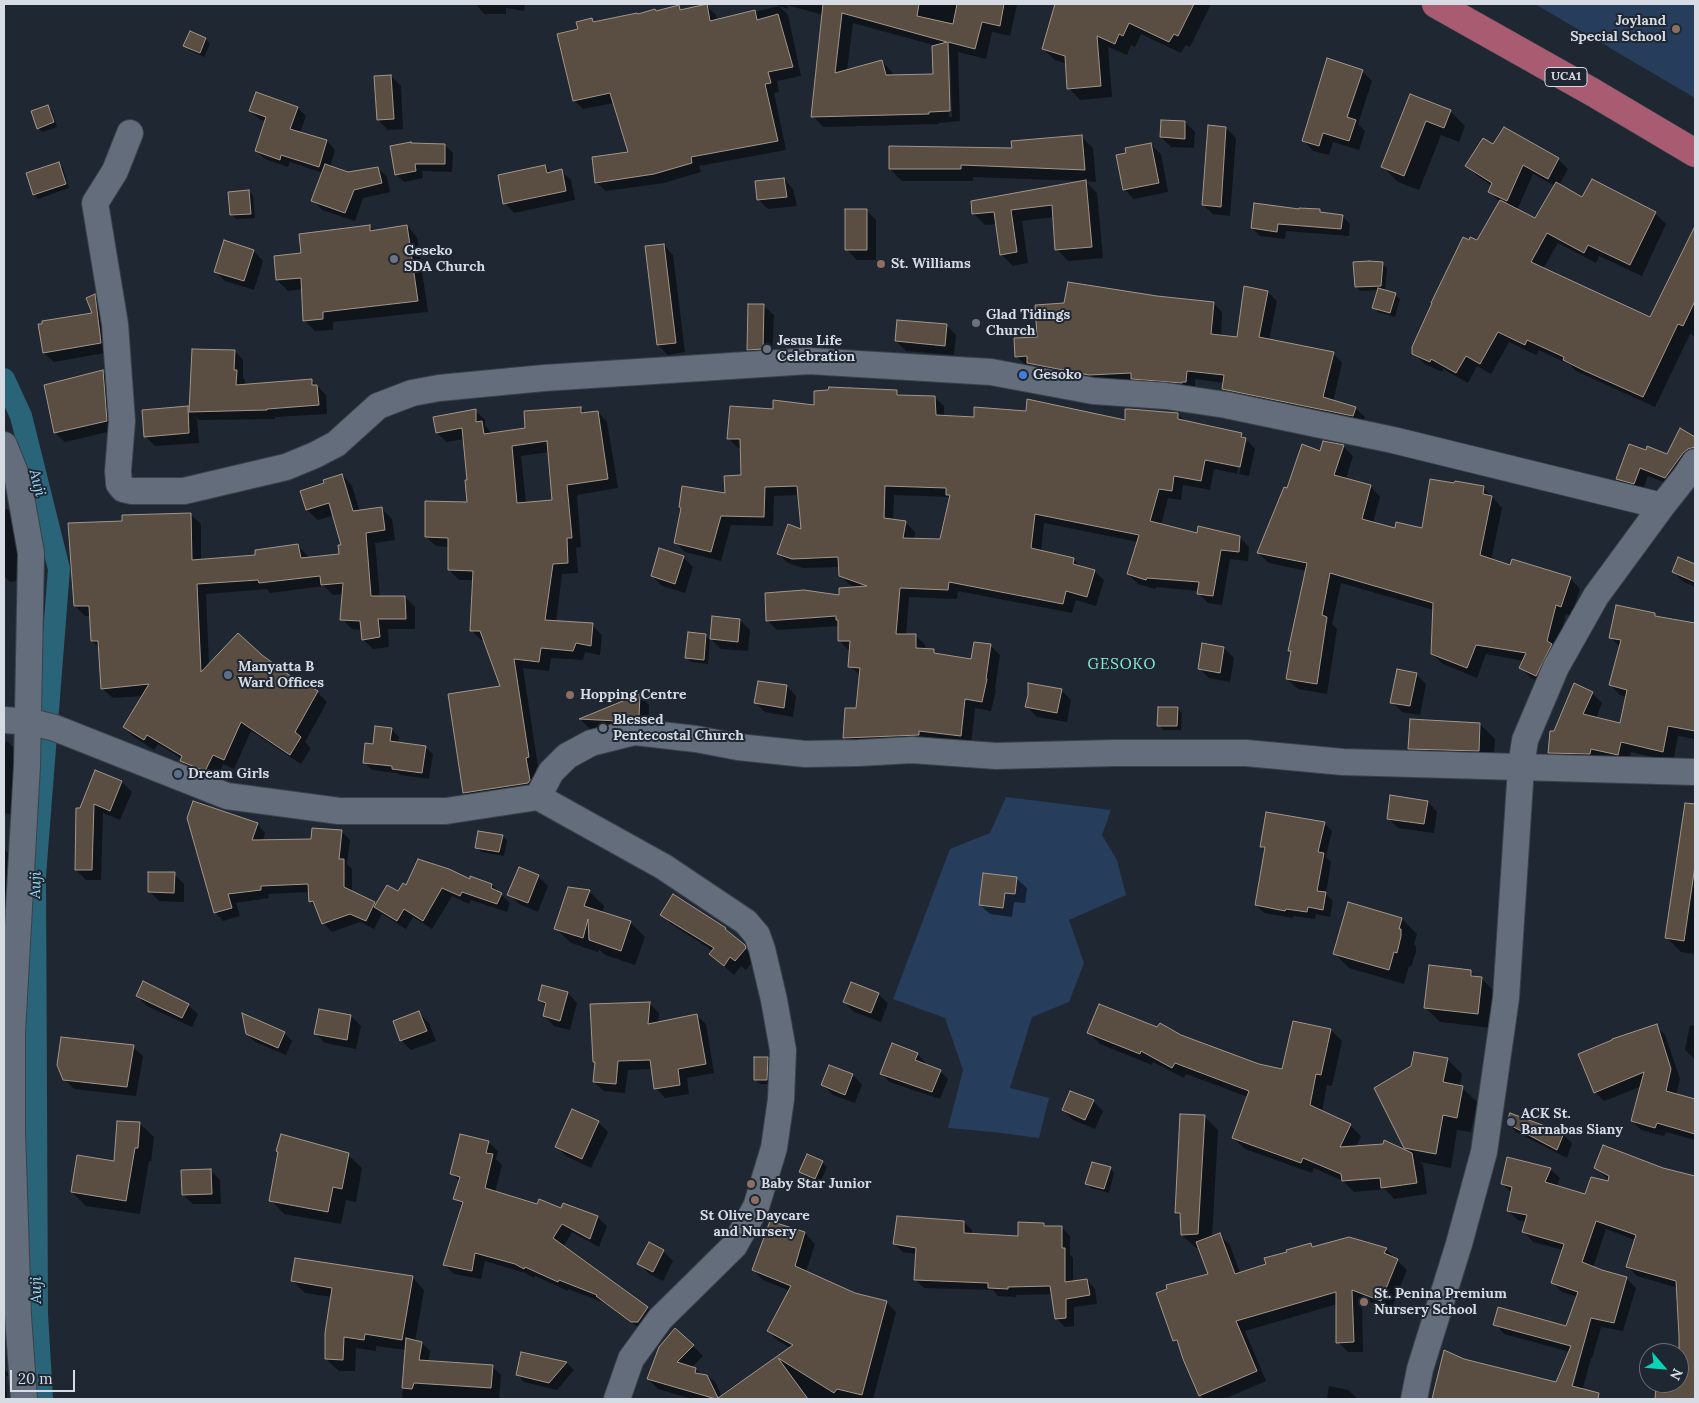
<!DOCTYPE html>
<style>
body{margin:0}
#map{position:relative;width:1699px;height:1403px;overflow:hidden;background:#1f2733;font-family:Lora,serif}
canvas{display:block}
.frame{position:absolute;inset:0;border:5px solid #d7dce4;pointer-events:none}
.north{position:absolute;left:1639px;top:1343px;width:50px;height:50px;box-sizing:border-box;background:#1f2733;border:1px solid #696f7a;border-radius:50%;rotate:117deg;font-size:14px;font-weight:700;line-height:20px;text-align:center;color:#d7dce4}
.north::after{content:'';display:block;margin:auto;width:18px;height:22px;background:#06d5b6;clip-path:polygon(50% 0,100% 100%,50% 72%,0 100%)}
.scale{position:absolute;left:10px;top:1370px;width:65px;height:22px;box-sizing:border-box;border:2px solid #d7dce4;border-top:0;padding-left:6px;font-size:15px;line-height:18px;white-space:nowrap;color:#d7dce4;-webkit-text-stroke:4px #1f2733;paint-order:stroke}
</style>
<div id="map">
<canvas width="1699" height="1403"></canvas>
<div class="frame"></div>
<div class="north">N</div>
<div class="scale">20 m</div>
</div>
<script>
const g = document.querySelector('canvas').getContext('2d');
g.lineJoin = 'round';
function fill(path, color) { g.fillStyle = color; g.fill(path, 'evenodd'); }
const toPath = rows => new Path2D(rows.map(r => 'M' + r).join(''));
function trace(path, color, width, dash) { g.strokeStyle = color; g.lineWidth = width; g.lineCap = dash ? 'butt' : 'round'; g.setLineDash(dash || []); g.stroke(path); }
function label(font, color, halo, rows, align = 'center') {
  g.font = font + ' Lora,serif'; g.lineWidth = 4; g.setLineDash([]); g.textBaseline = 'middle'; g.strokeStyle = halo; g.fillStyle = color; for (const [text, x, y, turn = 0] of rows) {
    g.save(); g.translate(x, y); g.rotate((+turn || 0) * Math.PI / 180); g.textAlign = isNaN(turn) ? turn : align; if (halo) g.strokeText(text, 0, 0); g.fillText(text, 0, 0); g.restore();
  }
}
const green = toPath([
 [1535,4,1695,4,1695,98],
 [1006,797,1111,810,1102,835,1117,860,1126,895,1069,920,1084,963,1069,1002,1032,1017,1010,1088,1049,1098,1039,1138,993,1132,948,1128,963,1070,945,1018,893,999,950,849,990,833]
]);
const shadow = toPath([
 [476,4,525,4,524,11,506,8,506,14,484,14],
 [773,4,1017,4,1010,36,992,32,986,59,958,52,960,121,939,123,939,124,823,127,813,116,823,15,787,5,788,9],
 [853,23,937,46,934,76,893,76,892,72,882,61,847,71],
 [947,55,950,55,952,117,949,117],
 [1057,4,1211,4,1190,47,1186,45,1181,53,1141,34,1135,47,1131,45,1127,55,1108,47,1112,97,1080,100,1069,88,1067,64,1055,60,1043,49],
 [706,6,716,15,717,21,779,6,788,15,801,76,777,81,779,92,774,93,786,150,699,166,701,172,664,183,606,191,596,182,630,153,614,103,583,109,574,100,591,20,595,23,657,12,678,7,682,11],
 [191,32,206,39,210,44,204,57,189,50,185,45],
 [1362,71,1372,81,1358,124,1365,131,1359,150,1333,142,1329,155,1313,151,1304,141],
 [1360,75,1362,75,1346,124,1344,123],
 [391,76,401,86,403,129,388,130,378,120],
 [1411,96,1450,111,1465,126,1459,142,1441,135,1419,190,1398,182,1383,167],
 [47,106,52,111,57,127,42,132,38,128],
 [298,108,306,116,300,133,327,141,335,150,330,167,348,174,378,168,387,177,390,192,363,198,355,221,322,210,313,200,323,173,290,162,288,167,265,159,256,151,266,122,259,119,250,111],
 [1185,122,1195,132,1194,148,1171,147,1161,137],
 [1226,128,1236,138,1230,216,1213,214,1203,205],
 [1504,129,1558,159,1568,169,1559,185,1583,198,1655,213,1666,224,1642,276,1599,256,1596,263,1558,243,1543,269,1651,319,1688,244,1695,248,1695,334,1694,336,1690,334,1655,407,1598,381,1576,371,1570,365,1539,350,1536,355,1509,342,1491,374,1477,366,1468,383,1443,369,1442,372,1425,364,1413,353,1500,202,1490,192,1492,186,1476,175,1467,166,1494,146],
 [1533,174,1555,186,1536,220,1517,210],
 [1081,136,1093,148,1096,182,1085,181,1097,193,1103,258,1068,261,1057,249,1054,217,1022,221,1028,263,1013,266,1001,254,997,224,985,225,974,214,1082,181,973,177,973,181,902,181,890,169],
 [445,145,453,153,452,172,422,171,423,178,404,182,396,174],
 [1151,145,1161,154,1168,192,1134,199,1124,189],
 [58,163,63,168,69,188,38,199,34,194],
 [545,166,551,173,561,171,571,180,575,200,514,213,505,203],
 [784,179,793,189,797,206,768,209,758,199],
 [249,191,253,196,255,218,236,219,232,215],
 [866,210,876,220,876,260,857,260,847,250],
 [1319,210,1323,214,1342,216,1350,224,1349,236,1286,231,1285,239,1260,236,1252,228,1300,211],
 [369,226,374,231,407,226,417,237,428,312,333,322,333,330,315,331,304,320,303,289,288,291,277,280,303,255],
 [224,242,254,251,263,261,254,290,225,281,215,271],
 [664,245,673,255,685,352,668,355,658,345],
 [1382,264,1387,268,1385,292,1395,295,1400,299,1395,317,1378,312,1374,307,1379,290,1361,291,1356,287],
 [1268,292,1277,301,1269,340,1333,353,1342,363,1333,402,1355,408,1365,417,1362,425,1232,398,1223,389,1224,383,1195,379,1195,391,1099,384,1038,372,1031,365,1026,365,1016,356,1039,338,1157,297,1213,303,1222,312,1221,337,1239,338],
 [95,296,104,305,110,352,54,362,44,353,44,325,94,314],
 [764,306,774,315,772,358,758,359,748,349],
 [769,347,769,350,756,351,756,348],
 [946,325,956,335,954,355,906,351,896,341],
 [235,351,243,360,243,378,245,380,245,386,311,380,326,395,327,414,275,417,275,419,199,420,197,418,199,443,155,446,145,436,187,408,190,411],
 [103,372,112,381,116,430,65,442,55,433,45,386],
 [896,391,902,397,934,397,944,406,944,417,1126,421,1178,414,1186,422,1241,434,1255,449,1249,476,1214,469,1210,490,1183,485,1181,500,1168,498,1161,525,1197,534,1240,537,1249,547,1248,561,1230,559,1222,605,1208,603,1198,593,1198,591,1156,587,1155,589,1138,584,1128,574,1138,542,1044,523,1041,551,1073,559,1081,567,1094,571,1104,580,1096,606,1076,600,1072,613,958,591,957,599,909,597,906,636,916,636,925,645,925,650,933,650,938,655,972,660,990,645,1000,655,995,688,996,690,991,711,975,708,971,745,853,747,844,738,857,710,861,676,849,666,851,650,848,650,839,640,839,626,777,630,767,620,841,596,858,588,850,585,840,575,840,567,803,568,788,563,778,553,802,531,799,495,774,496,773,526,731,525,721,561,685,552,675,542,726,495,742,477,741,448,738,448,728,438,774,410,816,407],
 [1244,440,1247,440,1239,474,1237,473],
 [894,495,950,497,941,541,914,540,915,532,905,522,893,521],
 [581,408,586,414,598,412,607,422,618,488,577,495,581,547,576,548,578,573,562,574,556,622,592,625,602,635,600,655,585,652,583,660,551,658,549,671,523,668,538,767,536,768,539,791,474,802,464,793,502,687,485,640,481,640,471,630,474,580,459,580,449,570,449,547,436,546,426,537,468,503,464,439,447,442,437,433,475,411,485,420,485,425,492,434,526,429],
 [549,452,553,501,526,503,521,456],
 [1680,430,1695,438,1695,459,1674,486,1648,476,1642,492,1626,487,1617,479,1647,452,1667,455],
 [1343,446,1353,456,1346,479,1370,486,1380,497,1373,523,1396,530,1423,530,1483,487,1502,508,1491,560,1511,567,1570,578,1580,589,1571,616,1566,614,1547,685,1531,678,1521,668,1524,661,1486,654,1477,678,1443,664,1432,654,1434,610,1341,583,1332,624,1337,629,1327,694,1298,689,1287,679,1292,653,1290,651,1307,571,1269,563,1258,553,1287,490,1320,452],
 [342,475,352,486,360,512,382,509,392,519,395,540,375,543,380,597,405,597,415,607,415,629,388,629,389,647,373,649,363,639,362,630,352,629,342,619,343,594,333,595,324,586,270,593,267,589,206,594,209,665,261,656,288,676,317,692,327,702,305,742,311,748,301,764,251,731,234,769,223,764,216,781,192,771,181,761,182,759,158,744,154,750,134,737,124,727,144,696,113,698,102,688,100,649,92,641,91,616,85,616,75,606,124,522,190,514,201,524,201,561,257,557,298,546,308,556,308,558,340,555,343,546,334,515,318,520,307,510,302,492,325,484],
 [7,509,17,519,25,579,10,582,4,576,4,510],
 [683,557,693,567,685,593,662,586,652,576],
 [1679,558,1695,566,1695,587,1684,582,1673,572],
 [1654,614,1658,618,1695,625,1695,739,1678,736,1673,762,1631,752,1628,765,1560,763,1550,752,1554,733,1592,693,1602,703,1596,719,1620,724,1627,697,1620,695,1610,684,1621,648,1610,637],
 [740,620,750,630,748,651,721,649,711,639],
 [689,634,706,636,710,640,708,664,691,662,686,657],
 [1203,645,1224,648,1234,658,1230,682,1209,678,1200,669],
 [1416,674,1426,684,1420,715,1402,712,1392,702],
 [787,686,796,696,793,717,765,712,756,703],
 [1061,690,1071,700,1067,722,1037,717,1027,707,1029,695],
 [640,695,649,705,648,727,628,730,590,729,581,720],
 [1177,708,1182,713,1181,730,1163,730,1159,725],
 [1480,724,1495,739,1493,765,1425,763,1410,748],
 [391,729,399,737,398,743,425,747,433,754,429,779,400,775,397,773,372,770,365,763,374,746],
 [4,741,8,742,15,749,15,815,4,813],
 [96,772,122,782,132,792,120,820,103,813,101,880,86,880,76,870,81,810],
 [1428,802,1437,812,1434,833,1398,828,1388,818],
 [1684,819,1695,821,1695,954,1681,952,1666,937],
 [1324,823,1332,831,1326,857,1331,862,1326,894,1333,901,1330,917,1316,914,1315,919,1293,916,1293,918,1264,913,1256,905,1265,850,1261,846],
 [257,824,265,833,263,841,312,841,341,831,350,840,347,864,352,869,352,892,377,905,398,893,406,886,471,880,492,885,510,903,507,912,471,900,469,904,452,896,432,929,413,917,406,929,382,914,374,929,360,922,332,932,323,923,318,909,310,901,310,892,268,894,269,898,236,903,240,916,223,921,215,912],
 [502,836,507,840,504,856,481,852,477,847],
 [4,849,15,859,11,910,4,907],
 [174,874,184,884,184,902,159,901,149,891],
 [984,874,1017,879,1027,888,1025,903,1014,902,1012,917,990,914,980,905],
 [538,876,548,886,538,912,519,904,509,894],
 [569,888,590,892,604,906,602,913,630,922,645,937,635,965,605,955,599,949,598,952,571,943,556,929],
 [662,914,725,929,755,958,746,970,741,966,734,975,711,954,713,951,671,924],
 [1402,919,1417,934,1414,944,1416,946,1416,952,1411,967,1409,966,1404,984,1349,968,1334,953],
 [1471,972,1477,978,1481,978,1496,993,1492,1028,1440,1022,1425,1007],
 [568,993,577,1003,570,1030,554,1026,544,1016,547,1007,539,1000],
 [878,994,888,1003,881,1022,854,1012,844,1002],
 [137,996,188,1005,198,1014,192,1027,147,1006],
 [650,1004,659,1013,658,1023,696,1015,706,1024,714,1073,687,1078,689,1094,665,1098,656,1088,653,1069,628,1070,625,1093,604,1091,594,1082,596,1064,594,1062,591,1006],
 [419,1013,429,1023,436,1041,411,1050,401,1040],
 [351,1016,361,1026,356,1049,325,1043,315,1033],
 [1690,1025,1695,1026,1695,1059,1685,1050],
 [1656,1026,1665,1035,1680,1079,1676,1095,1695,1100,1695,1140,1666,1132,1664,1136,1641,1130,1632,1121,1642,1086,1604,1101,1595,1092],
 [1331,1030,1342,1041,1332,1086,1327,1085,1322,1112,1350,1125,1361,1136,1356,1147,1410,1153,1405,1147,1447,1059,1462,1074,1460,1086,1477,1102,1471,1132,1457,1130,1451,1168,1420,1162,1423,1165,1427,1194,1394,1199,1385,1189,1354,1192,1343,1181,1314,1168,1312,1173,1245,1149,1233,1138,1248,1097,1186,1074,1184,1078,1153,1062,1152,1065,1100,1044,1089,1033,1181,1036,1259,1065,1283,1070],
 [284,1033,292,1041,286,1055,255,1042,247,1034],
 [133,1047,143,1056,136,1096,74,1089,64,1079],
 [917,1054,925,1062,924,1065,940,1071,948,1079,940,1099,889,1082,882,1074],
 [767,1059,772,1063,771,1084,760,1084,755,1079],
 [830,1066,853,1075,862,1085,855,1103,833,1095,823,1085],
 [1093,1101,1103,1111,1095,1129,1073,1120,1063,1110],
 [1204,1116,1218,1130,1212,1238,1220,1235,1230,1245,1240,1273,1267,1265,1311,1244,1314,1248,1386,1249,1407,1270,1391,1310,1362,1299,1363,1352,1348,1352,1338,1342,1337,1304,1245,1331,1266,1381,1224,1399,1204,1399,1200,1395,1181,1347,1174,1340,1209,1275,1200,1248,1196,1248,1182,1235,1182,1218,1176,1213],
 [598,1122,608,1132,591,1168,566,1156,556,1146],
 [1507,1123,1563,1134,1572,1143,1567,1158,1516,1132],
 [140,1124,154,1137,151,1161,149,1161,140,1214,86,1206,72,1192,115,1162],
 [488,1142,498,1151,496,1159,502,1165,495,1192,538,1206,597,1217,607,1226,599,1247,572,1232,563,1247,648,1308,657,1317,642,1330,603,1302,568,1289,568,1291,535,1276,534,1278,525,1273,485,1261,481,1279,454,1274,445,1265,463,1206,455,1198,460,1182,452,1174],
 [348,1155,362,1168,356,1202,346,1200,341,1224,284,1214,271,1200],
 [807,1156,822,1162,827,1167,820,1183,805,1176,800,1172],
 [1110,1168,1114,1173,1109,1193,1091,1188,1087,1184],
 [1596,1168,1663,1169,1695,1178,1695,1399,1656,1399,1657,1383,1679,1383,1679,1360,1683,1359,1678,1288,1637,1276,1628,1267,1635,1240,1606,1229,1593,1268,1626,1278,1636,1288,1623,1331,1601,1327,1592,1358,1591,1358,1580,1399,1570,1399,1580,1361,1576,1365,1567,1399,1433,1399,1445,1352,1463,1360,1556,1384,1570,1352,1504,1334,1495,1324,1567,1328,1577,1297,1562,1292,1552,1282,1563,1250,1533,1242,1524,1232,1527,1222,1518,1220,1508,1211,1512,1193,1502,1184,1550,1169,1560,1178,1557,1186,1586,1195,1608,1183,1609,1180],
 [210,1170,220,1180,221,1204,193,1204,183,1195],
 [964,1222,972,1230,972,1235,1019,1237,1044,1224,1047,1227,1062,1228,1070,1236,1070,1255,1073,1258,1073,1282,1087,1280,1095,1289,1097,1304,1074,1307,1074,1326,1065,1327,1056,1318,1053,1294,1016,1295,1016,1297,998,1296,993,1290,924,1288,915,1279,917,1254,903,1252,894,1244],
 [805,1233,815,1244,806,1272,855,1294,886,1302,896,1312,873,1399,841,1399,838,1398,836,1399,692,1399,658,1389,648,1379,693,1346,703,1356,691,1368,695,1369,702,1375,705,1376,705,1373,715,1382,721,1395,739,1382,740,1384,791,1348,778,1341,768,1331,790,1291,763,1280,753,1270],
 [663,1251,673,1261,663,1281,648,1273,639,1263],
 [412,1277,424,1290,415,1342,422,1343,430,1351,428,1362,492,1366,501,1375,499,1399,402,1399,406,1350,376,1346,376,1351,356,1348,355,1371,339,1371,326,1359,332,1297,305,1293,293,1281],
 [522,1353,567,1363,574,1370,557,1390,524,1382,517,1374],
 [4,1369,13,1378,17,1399,10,1399,9,1376,6,1376,7,1399,4,1399],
 [1329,1386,1348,1390,1358,1399,1327,1399],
 [91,1398,125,1399,91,1399]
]);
const canal = toPath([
 [4,379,21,416,59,569,35,876,37,1314,42,1399]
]);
const building = toPath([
 [707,4,710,21,755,10,757,20,778,14,793,67,768,72,771,83,765,84,778,141,691,157,692,163,654,174,595,183,592,157,628,152,610,93,573,101,557,34,578,29,576,22,592,18,593,22,637,13,638,14,655,9,656,11,679,5,680,10,707,4],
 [823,4,919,4,917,16,953,24,957,4,1004,4,1000,26,982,22,975,49,948,42,950,111,929,112,929,114,811,117,823,4],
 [842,13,947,42,932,46,933,74,886,75,882,60,835,73,842,13],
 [1055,4,1194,4,1178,36,1174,34,1169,42,1129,23,1123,36,1119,34,1115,44,1097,36,1101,86,1067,89,1065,56,1042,49,1055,4],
 [190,31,206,38,200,53,183,46,190,31],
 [1327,58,1363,70,1347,117,1356,120,1349,141,1323,133,1319,146,1302,141,1327,58],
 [391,75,394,119,377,120,374,76,391,75],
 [256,92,298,107,290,129,327,140,319,167,281,155,280,160,255,151,266,117,249,111,256,92],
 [1410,94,1451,110,1444,128,1426,121,1404,176,1381,167,1410,94],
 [48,105,54,122,37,129,31,111,48,105],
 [1161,120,1185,121,1185,139,1160,137,1161,120],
 [1208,125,1226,127,1221,207,1202,205,1208,125],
 [1504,127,1559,158,1548,179,1523,165,1507,201,1488,192,1492,183,1465,166,1483,138,1493,144,1504,127],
 [1082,135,1085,170,961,165,961,169,889,169,889,146,1012,148,1011,141,1082,135],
 [411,142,411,143,445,144,445,164,415,164,416,171,395,175,390,146,411,142],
 [1151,143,1159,183,1123,190,1116,155,1126,153,1125,148,1151,143],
 [59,162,66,184,33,195,26,173,59,162],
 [325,164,348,172,378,167,382,183,354,190,345,213,311,201,325,164],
 [545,165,547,173,562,169,566,191,503,204,498,175,545,165],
 [784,178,787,197,757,200,755,181,784,178],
 [1592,179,1656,212,1630,265,1588,245,1584,253,1547,233,1531,262,1650,317,1695,226,1695,301,1683,326,1678,324,1643,397,1585,371,1563,360,1564,357,1527,340,1525,345,1498,332,1480,364,1466,356,1456,373,1431,359,1430,362,1412,354,1412,347,1432,303,1431,303,1463,237,1469,240,1470,237,1477,240,1500,200,1535,218,1556,182,1582,197,1592,179],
 [1086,180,1092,247,1055,250,1052,205,1011,210,1017,252,1000,255,994,212,972,214,971,201,1086,180],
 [249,190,251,214,230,215,228,192,249,190],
 [1254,203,1299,209,1299,208,1320,209,1320,212,1343,215,1341,229,1278,224,1277,232,1251,228,1254,203],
 [845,209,867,209,867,250,845,250,845,209],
 [370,225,370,231,407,225,418,301,323,312,323,319,303,321,301,278,276,280,274,256,301,253,299,234,370,225],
 [224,240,254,250,244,281,214,272,224,240],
 [664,244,676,343,657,345,645,246,664,244],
 [1369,261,1383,262,1381,286,1355,287,1353,262,1369,261],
 [1068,282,1157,296,1214,302,1211,334,1237,337,1244,286,1268,291,1259,337,1334,352,1323,397,1356,407,1353,416,1222,389,1224,375,1187,371,1186,382,1182,382,1182,383,1131,379,1131,373,1089,375,1027,363,1027,356,1015,357,1014,338,1037,337,1035,305,1064,303,1068,282],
 [1378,288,1396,293,1390,313,1372,308,1378,288],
 [95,294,101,343,43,353,38,324,42,324,42,321,92,313,86,298,95,294],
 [748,304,764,304,763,349,747,350,748,304],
 [897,320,947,324,945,346,895,341,897,320],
 [192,349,235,350,234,370,237,370,236,385,312,379,312,385,317,385,319,405,267,409,267,410,189,412,192,349],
 [103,370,107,421,54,433,44,385,103,370],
 [829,387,897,390,897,395,935,396,936,415,974,417,974,407,1026,411,1027,399,1125,420,1125,409,1129,409,1178,413,1178,419,1242,433,1241,437,1246,438,1240,467,1205,460,1201,481,1174,476,1172,491,1159,489,1150,521,1197,533,1198,526,1240,536,1239,552,1221,550,1213,596,1197,594,1199,582,1147,578,1146,580,1127,574,1139,535,1035,514,1031,548,1074,558,1073,564,1095,570,1087,597,1066,591,1063,604,949,582,948,590,900,588,896,634,916,634,916,648,934,649,934,653,971,659,974,642,991,644,986,679,987,679,982,702,965,699,961,736,919,731,919,735,843,738,845,708,856,708,860,668,848,667,850,641,838,641,838,620,836,620,836,616,766,621,765,593,804,590,839,595,839,588,867,586,839,576,838,557,792,559,777,554,788,524,801,529,797,486,765,487,764,517,721,516,711,552,674,543,681,508,679,507,682,486,725,493,724,476,741,475,740,439,727,439,730,406,773,409,773,400,814,405,814,391,828,390,829,387],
 [885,486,946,488,946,495,950,495,940,539,903,538,906,521,884,518,885,486],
 [188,406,189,433,144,437,142,410,188,406],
 [581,407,581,413,598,411,608,479,567,485,572,538,567,538,568,563,553,564,545,620,593,623,591,646,576,643,573,651,541,648,539,662,514,659,529,757,526,758,530,780,528,783,463,793,448,694,500,686,480,631,470,631,473,571,448,570,448,538,425,537,425,501,467,502,465,480,467,480,462,428,436,433,433,417,476,409,476,422,482,421,484,434,525,428,524,411,581,407],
 [547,441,552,500,517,503,512,446,547,441],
 [1680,428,1695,437,1695,447,1688,449,1683,453,1665,478,1640,468,1634,484,1616,479,1629,444,1646,450,1647,446,1667,454,1680,428],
 [1323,441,1344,445,1334,475,1371,485,1362,519,1395,528,1396,522,1422,528,1430,479,1454,483,1455,481,1484,486,1483,494,1492,496,1480,555,1510,565,1512,559,1571,577,1561,607,1556,605,1547,641,1552,644,1536,676,1519,668,1526,653,1476,645,1467,668,1431,654,1433,603,1330,573,1322,615,1327,617,1317,684,1286,679,1291,651,1288,651,1307,563,1257,553,1284,487,1287,488,1302,444,1320,451,1323,441],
 [342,474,353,511,382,507,385,530,366,533,371,596,405,596,406,619,378,619,380,637,362,640,360,621,340,620,343,583,321,585,320,576,259,583,258,580,197,584,201,672,238,633,262,655,289,675,318,691,295,732,301,737,290,755,241,722,224,760,213,755,205,771,180,761,182,756,147,735,144,740,123,727,149,684,101,689,98,641,91,641,89,606,74,606,68,523,122,521,122,515,191,513,192,560,255,555,255,550,298,544,301,558,339,554,338,545,341,545,329,503,306,510,300,491,324,483,323,480,342,474],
 [659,548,684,556,675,584,651,576,659,548],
 [1678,557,1695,564,1695,582,1672,572,1678,557],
 [1616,605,1655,613,1655,616,1695,623,1695,731,1668,726,1663,752,1621,742,1618,755,1591,749,1590,754,1548,753,1550,731,1554,731,1574,683,1593,692,1583,714,1620,723,1627,690,1609,685,1621,640,1609,638,1616,605],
 [712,616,740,619,738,642,710,639,712,616],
 [688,632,706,634,704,660,685,658,688,632],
 [1202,643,1224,647,1220,673,1198,669,1202,643],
 [1397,669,1417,673,1410,706,1390,703,1397,669],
 [758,681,787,685,784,708,754,703,758,681],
 [1028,683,1062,689,1057,713,1025,707,1028,695,1028,683],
 [640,694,639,717,617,721,579,719,640,694],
 [1158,707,1178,707,1177,726,1157,726,1158,707],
 [1410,719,1480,723,1479,751,1408,749,1410,719],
 [375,726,392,728,390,741,426,746,422,773,392,769,392,766,363,763,365,743,373,744,375,726],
 [95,770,122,781,110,811,94,804,92,870,75,870,76,808,80,808,95,770],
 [1390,795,1428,801,1424,824,1387,819,1390,795],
 [193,801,258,823,252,840,311,839,312,828,342,830,339,859,344,859,344,887,375,902,366,921,350,914,322,924,313,901,309,902,308,884,261,886,261,890,228,894,232,908,214,913,187,818,193,801],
 [1685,803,1695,804,1695,866,1684,941,1665,938,1685,803],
 [1266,812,1325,822,1318,852,1324,853,1317,891,1326,892,1323,910,1308,907,1307,912,1286,909,1285,911,1255,905,1265,847,1260,847,1266,812],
 [478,831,503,835,499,852,475,848,478,831],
 [418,859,449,869,470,879,470,876,492,884,491,888,502,893,497,904,462,892,460,896,442,888,423,921,404,909,397,921,374,907,387,885,398,891,403,883,406,885,418,859],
 [519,867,539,875,528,903,507,895,519,867],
 [148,872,175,872,174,893,148,892,148,872],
 [983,873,1017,877,1015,894,1005,893,1003,908,979,905,983,873],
 [568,887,590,890,584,906,631,921,621,951,589,940,588,919,583,938,554,929,568,887],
 [673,894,726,928,725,929,745,945,746,948,735,961,730,957,724,966,709,954,714,948,660,915,673,894],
 [1348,902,1402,918,1399,929,1401,929,1401,936,1397,953,1394,952,1389,970,1333,954,1348,902],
 [1429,965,1471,970,1471,976,1482,977,1478,1014,1424,1008,1429,965],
 [143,981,189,1004,182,1018,136,996,143,981],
 [851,982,879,993,871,1013,843,1002,851,982],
 [542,985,568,992,560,1021,543,1016,546,1003,538,1000,542,985],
 [650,1002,648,1024,697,1014,706,1064,678,1069,680,1085,654,1089,650,1060,618,1061,616,1084,593,1082,595,1062,593,1062,590,1004,650,1002],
 [1099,1004,1157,1027,1160,1023,1181,1035,1259,1064,1282,1069,1293,1021,1331,1029,1321,1075,1316,1074,1310,1105,1351,1124,1340,1147,1383,1144,1384,1140,1412,1153,1417,1183,1381,1188,1380,1178,1342,1181,1341,1174,1303,1158,1301,1163,1232,1138,1249,1091,1175,1063,1172,1068,1141,1051,1140,1054,1087,1033,1099,1004],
 [319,1009,351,1015,347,1040,314,1034,319,1009],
 [419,1011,427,1031,400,1041,393,1021,419,1011],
 [242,1013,285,1032,278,1048,246,1034,242,1013],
 [1657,1024,1671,1069,1666,1091,1695,1099,1695,1134,1657,1123,1655,1128,1631,1121,1644,1072,1594,1093,1578,1054,1612,1040,1612,1039,1657,1024],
 [61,1037,134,1045,127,1087,63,1080,57,1065,61,1037],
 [892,1043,918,1053,915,1060,941,1070,932,1092,880,1074,892,1043],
 [1414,1052,1448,1058,1443,1082,1463,1086,1457,1118,1443,1115,1436,1154,1404,1148,1374,1088,1411,1066,1414,1052],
 [754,1057,768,1057,767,1080,754,1080,754,1057],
 [829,1065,853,1074,845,1095,821,1085,829,1065],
 [1070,1091,1094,1100,1085,1120,1062,1110,1070,1091],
 [572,1109,599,1121,582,1159,555,1147,572,1109],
 [1510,1113,1564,1133,1557,1150,1506,1123,1510,1113],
 [1180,1114,1205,1115,1198,1234,1181,1235,1180,1213,1175,1213,1180,1114],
 [117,1121,140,1122,138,1148,135,1148,126,1201,71,1192,77,1155,114,1161,117,1121],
 [281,1134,349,1153,342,1189,333,1187,328,1212,269,1201,278,1152,276,1151,281,1134],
 [460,1134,489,1141,486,1153,493,1154,485,1188,537,1204,539,1199,561,1208,563,1203,598,1216,590,1239,562,1224,553,1238,648,1307,638,1322,631,1322,596,1296,597,1295,559,1280,558,1282,525,1267,524,1269,515,1264,475,1253,472,1271,443,1265,463,1202,453,1199,460,1177,450,1174,460,1134],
 [1603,1145,1663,1168,1695,1176,1695,1399,1655,1399,1656,1383,1679,1383,1679,1336,1676,1281,1626,1267,1636,1235,1596,1221,1582,1262,1602,1270,1627,1277,1614,1323,1591,1318,1572,1386,1599,1393,1598,1399,1432,1399,1444,1350,1464,1359,1556,1382,1571,1346,1493,1325,1498,1307,1566,1326,1578,1292,1551,1283,1564,1244,1522,1232,1527,1215,1507,1211,1512,1187,1501,1184,1507,1157,1551,1168,1545,1182,1585,1194,1591,1177,1608,1181,1609,1176,1594,1168,1603,1145],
 [807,1154,823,1161,815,1179,799,1172,807,1154],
 [1092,1162,1111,1167,1104,1189,1085,1184,1092,1162],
 [211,1169,212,1194,182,1195,181,1170,211,1169],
 [897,1216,964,1221,964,1233,1018,1236,1018,1222,1044,1223,1044,1226,1062,1226,1062,1248,1065,1248,1065,1282,1087,1279,1090,1295,1066,1299,1066,1318,1055,1319,1050,1286,1008,1287,1008,1289,988,1288,988,1283,914,1280,916,1248,893,1244,897,1216],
 [770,1221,805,1232,795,1266,855,1293,887,1301,862,1395,837,1389,834,1393,778,1358,808,1399,716,1399,647,1379,659,1347,675,1328,694,1345,677,1362,696,1368,695,1373,707,1375,718,1398,793,1345,767,1331,791,1286,752,1270,770,1221],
 [1220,1233,1235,1274,1266,1264,1264,1258,1287,1252,1286,1250,1311,1243,1312,1247,1349,1237,1387,1248,1384,1253,1398,1259,1381,1301,1352,1290,1354,1342,1336,1343,1336,1292,1236,1321,1257,1371,1199,1396,1183,1359,1177,1340,1173,1341,1156,1293,1167,1289,1166,1285,1208,1274,1196,1242,1220,1233],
 [649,1242,664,1250,653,1272,637,1264,649,1242],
 [295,1258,413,1276,402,1340,365,1334,364,1340,344,1337,343,1360,325,1359,325,1333,332,1288,291,1281,295,1258],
 [406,1338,422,1342,419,1360,493,1365,491,1388,414,1383,412,1389,402,1388,406,1338],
 [521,1352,567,1362,549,1383,516,1375,521,1352]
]);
const minor = toPath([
 [130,133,115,171,95,203,115,324,122,421,118,471,119,484,123,489,132,491,184,491,286,467,315,455,336,444,378,406,412,393,439,388,544,378,809,361,991,372,1093,391,1166,396,1226,405,1393,440,1662,506],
 [4,445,18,480,31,553,27,766,12,1032,12,1131,18,1316,24,1399],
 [4,720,32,722,55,728,227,796,339,811,446,811,538,797,551,772,567,756,591,743,635,732,696,739,738,747,805,754,859,753,912,750,996,756,1115,753,1246,753,1343,762,1695,772],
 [538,797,664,867,746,922,757,935,762,949,774,1000,783,1050,781,1099,774,1148,756,1207,734,1246,660,1319,631,1359,617,1399],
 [1414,1399,1420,1369,1459,1244,1484,1152,1506,998,1521,767,1525,740,1556,667,1596,596,1662,506,1685,477,1695,462]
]);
const major = toPath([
 [1436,4,1594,93,1695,153]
]);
const markers = [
 [1676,29,5,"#8d6e63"],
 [394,259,5,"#6b7280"],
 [881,264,5,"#8d6e63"],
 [976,323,5,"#6b7280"],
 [767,349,5,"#6b7280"],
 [1023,375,5,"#3f7fe0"],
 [228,675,5,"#5c6f8a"],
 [570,695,5,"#8d6e63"],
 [603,728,5,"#6b7280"],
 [178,774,5,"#5c6f8a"],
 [1511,1122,5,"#6b7280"],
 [751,1184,5,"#8d6e63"],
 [755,1200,5,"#8d6e63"],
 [1364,1302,5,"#8d6e63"]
];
const shields = [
 [1566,77,42]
];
const shieldNames = [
 ["UCA1",1566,77]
];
const poiNames = [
 ["Joyland",1666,21,"right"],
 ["Special School",1666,37,"right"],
 ["Geseko",404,251],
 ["SDA Church",404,267],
 ["St. Williams",891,264],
 ["Glad Tidings",986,315],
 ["Church",986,331],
 ["Jesus Life",777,341],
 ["Celebration",777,357],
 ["Gesoko",1033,375],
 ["Manyatta B",238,667],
 ["Ward Offices",238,683],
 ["Hopping Centre",580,695],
 ["Blessed",613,720],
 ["Pentecostal Church",613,736],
 ["Dream Girls",188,774],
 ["ACK St.",1521,1114],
 ["Barnabas Siany",1521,1130],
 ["Baby Star Junior",761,1184],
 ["St Olive Daycare",755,1216,"center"],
 ["and Nursery",755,1232,"center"],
 ["St. Penina Premium",1374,1294],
 ["Nursery School",1374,1310]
];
const waterNames = [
 ["Auji",37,483,76],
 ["Auji",36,885,-89],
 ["Auji",37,1290,-90]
];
const neighbourhoodNames = [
 ["GESOKO",1122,665]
];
fill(green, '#263d5c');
fill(shadow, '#0007');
trace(canal, '#2a6479', 22);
fill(building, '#5a4e43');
trace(building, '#a39589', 1);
trace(minor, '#3a414a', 28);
trace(major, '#3a414a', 29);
trace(minor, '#636d7b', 26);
trace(major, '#a95b71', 28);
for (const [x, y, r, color] of markers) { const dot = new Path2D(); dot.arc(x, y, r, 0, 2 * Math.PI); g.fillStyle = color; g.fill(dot); trace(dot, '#1f2733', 2); }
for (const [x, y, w] of shields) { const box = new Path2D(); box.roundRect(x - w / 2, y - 9.5, w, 19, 4); g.fillStyle = '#1f2733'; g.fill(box); trace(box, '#d7dce4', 1); }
label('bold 12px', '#d7dce4', null, shieldNames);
label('bold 14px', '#d7dce4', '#1f2733', poiNames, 'left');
label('italic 15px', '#9adffb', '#1f2733', waterNames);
g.letterSpacing = '1px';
label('15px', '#8aedd6', '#1f2733', neighbourhoodNames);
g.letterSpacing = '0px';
</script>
